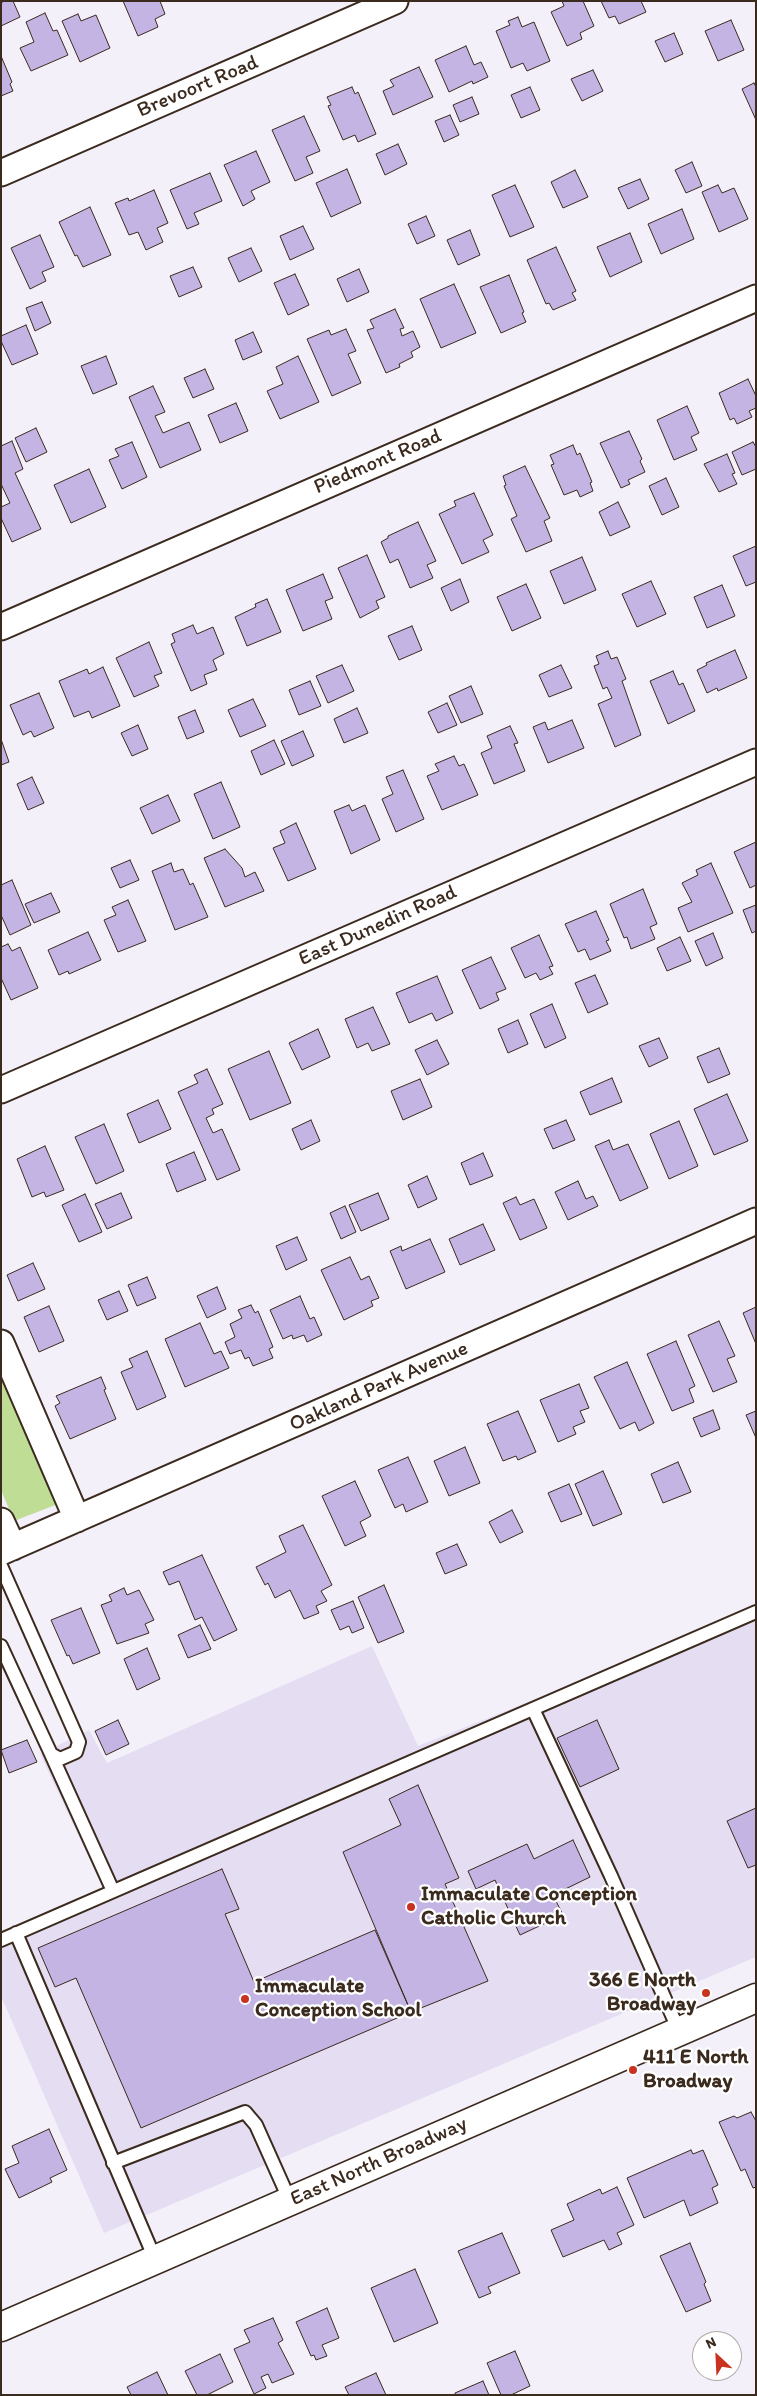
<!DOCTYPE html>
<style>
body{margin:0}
#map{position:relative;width:757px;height:2396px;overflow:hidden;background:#f3f0fa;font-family:Itim,sans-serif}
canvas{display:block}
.frame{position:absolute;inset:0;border:2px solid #3b2a1e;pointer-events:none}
.north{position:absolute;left:692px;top:2331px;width:50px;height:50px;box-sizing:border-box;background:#fff;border:1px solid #b1aaa5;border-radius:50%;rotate:335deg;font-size:14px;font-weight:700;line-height:20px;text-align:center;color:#3b2a1e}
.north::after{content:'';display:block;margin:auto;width:18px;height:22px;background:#c8321e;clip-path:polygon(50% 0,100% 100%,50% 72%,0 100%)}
</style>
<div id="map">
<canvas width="757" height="2396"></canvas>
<div class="frame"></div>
<div class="north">N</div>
</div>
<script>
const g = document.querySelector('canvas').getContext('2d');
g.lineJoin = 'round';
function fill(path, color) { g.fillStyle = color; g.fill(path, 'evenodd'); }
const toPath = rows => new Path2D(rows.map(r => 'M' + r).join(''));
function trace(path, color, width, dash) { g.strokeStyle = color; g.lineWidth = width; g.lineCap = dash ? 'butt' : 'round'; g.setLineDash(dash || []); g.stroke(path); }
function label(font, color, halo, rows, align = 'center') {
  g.font = font + ' Itim,sans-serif'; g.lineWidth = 4.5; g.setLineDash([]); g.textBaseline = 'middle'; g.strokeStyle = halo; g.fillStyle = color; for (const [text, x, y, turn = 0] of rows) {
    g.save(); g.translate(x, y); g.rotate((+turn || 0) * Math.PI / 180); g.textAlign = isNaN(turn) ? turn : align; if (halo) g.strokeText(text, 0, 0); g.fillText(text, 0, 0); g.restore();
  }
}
const built = toPath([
 [756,1611,756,1957,104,2233,1,1996,1,1940,106,1894,40,1754,89,1730,107,1763,372,1646,418,1746]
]);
const green = toPath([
 [1,1376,58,1504,14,1521,1,1490]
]);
const building = toPath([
 [4,1,13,1,20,17,1,26,1,3,4,1],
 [123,1,160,1,165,14,155,19,158,27,138,36,123,1],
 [562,1,583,1,594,26,580,33,582,39,567,46,551,12,564,6,562,1],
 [601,1,641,1,646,12,619,24,615,16,609,18,601,1],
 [45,13,53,31,57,30,68,55,31,71,20,48,34,42,26,22,45,13],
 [78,14,81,21,96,15,110,48,80,62,62,21,78,14],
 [518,17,522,27,534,22,550,61,527,71,523,63,511,68,496,31,510,25,508,21,518,17],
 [731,20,744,50,718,61,705,31,731,20],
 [674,33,683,54,665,62,655,41,674,33],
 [466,46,474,65,481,62,488,77,473,84,472,81,449,92,435,60,466,46],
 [1,56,12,82,10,84,13,91,1,96,1,56],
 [419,67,433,97,393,115,383,91,394,86,390,80,419,67],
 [593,70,603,91,582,101,571,79,593,70],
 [754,83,756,87,756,120,742,89,754,83],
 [352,87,355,94,358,92,376,134,358,142,355,135,343,140,328,106,331,105,327,97,352,87],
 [530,87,540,110,521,118,511,95,530,87],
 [472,97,479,114,460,122,453,105,472,97],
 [450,115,459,135,444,142,435,121,450,115],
 [304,116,320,151,306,157,313,173,295,181,272,130,304,116],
 [398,144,407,164,385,175,376,154,398,144],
 [256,151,270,182,251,191,255,199,243,206,224,165,256,151],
 [692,162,702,186,686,193,675,170,692,162],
 [347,169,361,203,331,217,316,183,347,169],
 [575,170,588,197,563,208,551,182,575,170],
 [210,173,222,201,194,213,199,224,187,229,170,190,210,173],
 [640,179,649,199,628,209,618,188,640,179],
 [515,185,534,227,510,237,492,195,515,185],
 [718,185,722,193,734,188,748,219,719,232,702,192,718,185],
 [154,190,168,223,157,228,163,242,146,250,138,232,129,235,115,203,128,198,129,201,154,190],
 [90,207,111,255,83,267,77,255,75,256,59,222,90,207],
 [682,209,694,239,661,254,648,224,682,209],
 [426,216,435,236,417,244,408,224,426,216],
 [303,226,314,249,290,260,280,236,303,226],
 [470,230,480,255,458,265,447,240,470,230],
 [630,233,642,262,610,277,597,247,630,233],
 [40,235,54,267,42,272,46,281,30,289,11,248,40,235],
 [556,247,576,291,572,293,576,300,553,310,549,303,546,304,527,260,556,247],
 [251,248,262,271,239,282,228,258,251,248],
 [193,267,202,287,179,297,170,276,193,267],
 [359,269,369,292,347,302,337,279,359,269],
 [295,274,309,305,288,315,274,283,295,274],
 [509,275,524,312,522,313,526,322,501,333,480,287,509,275],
 [454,284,476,333,441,348,420,299,454,284],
 [42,302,51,323,35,331,26,308,42,302],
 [395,309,404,328,400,329,402,336,413,331,420,347,411,352,413,357,399,364,400,367,386,373,367,330,374,328,370,320,395,309],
 [26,325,38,354,12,365,1,341,1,336,26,325],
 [346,329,356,351,348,354,361,383,332,396,307,339,329,330,331,335,346,329],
 [253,332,262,352,243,360,235,340,253,332],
 [106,356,117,384,93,394,81,366,106,356],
 [298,356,319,402,280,419,267,391,283,384,276,367,298,356],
 [205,369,214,389,193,398,184,378,205,369],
 [748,379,756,396,756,408,749,411,752,417,737,424,734,418,730,420,719,393,748,379],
 [153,386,165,412,155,416,163,433,189,422,201,450,160,468,129,397,153,386],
 [236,403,248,431,220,443,208,415,236,403],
 [687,406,699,433,691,437,697,450,674,460,657,420,687,406],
 [36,428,47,452,26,462,15,438,36,428],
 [629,431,642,459,640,461,645,472,628,480,630,484,621,488,600,443,629,431],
 [12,441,23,469,15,473,41,529,12,542,1,518,1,507,10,503,1,484,1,446,12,441],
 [132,442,147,477,122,489,109,460,119,456,115,449,132,442],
 [753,442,756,447,756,469,742,475,732,452,753,442],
 [573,445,577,455,580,453,592,482,590,483,593,491,580,497,577,490,564,495,551,465,554,464,550,455,573,445],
 [727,454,735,473,732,474,737,484,719,492,704,464,727,454],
 [525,466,550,518,544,521,552,541,526,552,511,519,517,516,504,486,506,485,503,476,525,466],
 [89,469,106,507,71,523,54,485,89,469],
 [666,478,679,507,662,515,649,486,666,478],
 [474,493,493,535,483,540,489,552,462,564,439,514,456,506,454,501,474,493],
 [618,502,630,527,610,536,599,512,618,502],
 [418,522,436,561,427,565,433,578,410,588,398,559,390,563,381,542,388,538,388,536,418,522],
 [756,546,756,582,746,586,733,556,756,546],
 [367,555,385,597,376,601,379,608,360,618,338,568,367,555],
 [582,557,596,590,564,604,550,571,582,557],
 [323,574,333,598,325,601,332,619,303,631,286,590,323,574],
 [460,579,469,602,451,611,441,588,460,579],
 [651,581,666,614,637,627,622,594,651,581],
 [526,584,541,618,512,631,497,597,526,584],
 [722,585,735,616,707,628,694,597,722,585],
 [267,599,281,632,247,646,235,617,256,607,255,604,267,599],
 [193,625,197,634,213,627,224,654,213,660,217,670,204,675,207,684,191,691,171,644,175,642,172,634,193,625],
 [412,626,422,650,399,660,388,636,412,626],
 [149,642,162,673,154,676,159,686,134,697,116,658,149,642],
 [735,650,747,678,718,691,717,688,707,693,697,670,707,665,706,663,735,650],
 [608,651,611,659,617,657,626,679,622,681,641,735,615,747,598,704,612,698,607,687,603,689,594,666,599,664,596,656,608,651],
 [342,665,354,691,328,703,316,676,342,665],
 [561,665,572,688,549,697,539,675,561,665],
 [103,667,120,706,92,718,89,711,74,717,59,681,87,669,89,674,103,667],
 [673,671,679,685,683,683,695,711,668,724,650,681,673,671],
 [310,681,321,706,299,715,289,690,310,681],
 [471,686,483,714,461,723,449,696,471,686],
 [39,693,54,728,34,737,31,731,23,735,10,705,39,693],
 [253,699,266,726,240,737,228,710,253,699],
 [447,703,457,725,438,733,428,712,447,703],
 [357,708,368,733,344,743,334,719,357,708],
 [195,710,204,732,187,739,178,717,195,710],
 [572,720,584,748,548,763,533,727,545,722,548,730,572,720],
 [138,725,148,749,132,756,121,733,138,725],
 [510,726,518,743,514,744,525,771,494,784,481,753,492,748,487,736,510,726],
 [303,731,314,756,292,766,281,741,303,731],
 [1,739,9,762,1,765,1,739],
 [274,740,285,764,261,775,251,751,274,740],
 [454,756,459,766,464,764,478,795,442,810,427,776,439,771,435,764,454,756],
 [403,770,424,819,396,832,382,799,393,794,386,777,403,770],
 [32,777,44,803,28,810,17,784,32,777],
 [221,782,240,827,213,839,194,794,221,782],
 [168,795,180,821,152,834,140,808,168,795],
 [349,805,352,811,365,805,380,840,351,854,334,811,349,805],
 [296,823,316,869,288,881,273,848,285,843,280,831,296,823],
 [756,842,756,885,750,888,734,852,756,842],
 [225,849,242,868,245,877,255,872,264,891,225,907,204,858,225,849],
 [130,860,139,880,120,888,111,868,130,860],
 [171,863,174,872,183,869,190,885,193,883,208,917,175,930,152,871,171,863],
 [711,863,733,913,688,932,678,908,692,902,682,883,698,875,696,870,711,863],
 [12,880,31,925,10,935,1,915,1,885,12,880],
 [643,889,657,924,650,927,655,939,631,949,627,937,624,938,610,904,643,889],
 [51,893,60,912,34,923,25,904,51,893],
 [128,900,146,941,118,952,104,920,116,915,112,907,128,900],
 [756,905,756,931,752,933,743,910,756,905],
 [596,911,609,940,606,941,611,951,590,960,585,949,578,952,565,924,596,911],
 [88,932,101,960,69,974,68,971,59,975,48,950,88,932],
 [713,933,723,958,706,966,695,941,713,933],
 [539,935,553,966,549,967,553,974,540,980,536,973,525,978,511,948,539,935],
 [680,937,691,961,667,971,657,948,680,937],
 [8,944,12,951,20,947,38,988,11,1000,1,978,1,947,8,944],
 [491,957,506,989,496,993,499,1000,480,1009,462,970,491,957],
 [595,975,608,1004,588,1013,575,983,595,975],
 [437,976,453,1013,436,1021,432,1013,409,1023,396,993,437,976],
 [552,1004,566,1038,545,1048,530,1014,552,1004],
 [373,1007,390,1044,372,1051,368,1043,357,1048,345,1019,373,1007],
 [518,1020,528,1044,508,1053,498,1029,518,1020],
 [318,1029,330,1057,302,1070,289,1043,318,1029],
 [659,1038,668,1058,649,1067,639,1046,659,1038],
 [437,1040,449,1064,427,1075,415,1050,437,1040],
 [719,1048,730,1074,708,1083,697,1057,719,1048],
 [269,1051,291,1103,250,1120,228,1069,269,1051],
 [207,1069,223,1104,212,1109,214,1114,206,1118,213,1133,222,1129,240,1170,217,1180,178,1092,198,1083,194,1075,207,1069],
 [612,1078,622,1102,590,1115,580,1092,612,1078],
 [420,1079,432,1107,403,1120,391,1091,420,1079],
 [727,1094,748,1141,714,1155,694,1109,727,1094],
 [158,1100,171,1129,139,1143,127,1114,158,1100],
 [311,1120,320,1141,301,1150,292,1129,311,1120],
 [566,1120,575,1140,553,1149,544,1129,566,1120],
 [679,1121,698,1166,669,1179,650,1134,679,1121],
 [104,1124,124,1171,96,1184,75,1137,104,1124],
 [609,1140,613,1150,628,1144,648,1188,620,1201,595,1146,609,1140],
 [45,1146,64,1190,46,1197,44,1192,32,1197,17,1159,45,1146],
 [194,1152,206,1180,177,1192,166,1164,194,1152],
 [483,1153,493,1176,470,1185,461,1163,483,1153],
 [427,1176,437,1199,418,1208,408,1185,427,1176],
 [578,1181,586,1199,593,1196,598,1206,568,1220,555,1192,578,1181],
 [121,1193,132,1218,107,1229,95,1204,121,1193],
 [378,1193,389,1219,361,1231,349,1205,378,1193],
 [85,1194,102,1232,79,1242,62,1205,85,1194],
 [516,1197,520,1205,534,1199,547,1228,520,1240,503,1203,516,1197],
 [345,1206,356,1232,341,1239,330,1213,345,1206],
 [483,1224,495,1250,460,1265,449,1239,483,1224],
 [297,1237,307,1260,286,1270,276,1246,297,1237],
 [430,1239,445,1272,406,1289,390,1251,401,1246,402,1251,430,1239],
 [350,1257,361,1280,369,1276,379,1298,371,1301,373,1306,344,1320,321,1270,350,1257],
 [33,1263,45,1289,18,1301,7,1275,33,1263],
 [147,1277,156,1298,137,1306,128,1285,147,1277],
 [217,1287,226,1309,207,1318,197,1296,217,1287],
 [119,1291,128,1311,107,1320,98,1300,119,1291],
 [300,1296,310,1319,314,1317,322,1335,307,1342,304,1335,293,1339,292,1335,283,1339,270,1310,300,1296],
 [251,1305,255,1313,258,1311,273,1347,269,1349,273,1358,253,1366,249,1357,245,1359,241,1350,230,1354,225,1342,235,1337,230,1324,242,1318,238,1310,251,1305],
 [49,1306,64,1341,39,1352,24,1317,49,1306],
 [756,1307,756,1344,743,1313,756,1307],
 [719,1321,735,1356,727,1359,737,1382,713,1392,688,1335,719,1321],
 [200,1323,214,1354,221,1351,229,1368,185,1387,165,1339,200,1323],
 [676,1341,695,1386,689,1389,694,1402,672,1411,647,1354,676,1341],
 [147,1351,166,1397,137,1410,121,1372,133,1367,129,1359,147,1351],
 [627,1362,654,1423,639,1431,635,1422,620,1429,594,1377,627,1362],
 [101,1377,106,1389,104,1390,116,1419,70,1439,55,1406,60,1403,56,1396,101,1377],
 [579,1384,589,1408,580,1411,585,1422,573,1427,576,1434,558,1442,540,1400,579,1384],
 [713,1410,720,1429,701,1437,693,1418,713,1410],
 [518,1411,536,1452,518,1460,516,1456,503,1461,487,1424,518,1411],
 [756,1411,756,1438,746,1415,756,1411],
 [465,1447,480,1483,449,1496,434,1461,465,1447],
 [408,1457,428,1502,406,1512,403,1504,395,1508,378,1470,408,1457],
 [678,1462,691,1492,663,1503,651,1474,678,1462],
 [603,1471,622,1514,593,1526,575,1484,603,1471],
 [355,1481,371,1516,360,1522,366,1536,345,1546,322,1496,355,1481],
 [569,1484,582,1514,561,1522,548,1493,569,1484],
 [512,1510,523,1532,500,1543,489,1522,512,1510],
 [303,1525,332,1585,321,1591,327,1601,316,1606,319,1613,304,1619,290,1590,275,1598,268,1583,265,1585,256,1567,286,1552,279,1536,303,1525],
 [457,1544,467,1565,445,1574,436,1553,457,1544],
 [202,1555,237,1630,214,1641,202,1617,195,1620,179,1581,169,1585,163,1572,202,1555],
 [384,1585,404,1632,378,1643,358,1597,384,1585],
 [124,1588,127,1595,139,1590,154,1620,145,1624,149,1633,117,1644,101,1605,112,1601,109,1595,124,1588],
 [353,1601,364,1628,352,1633,349,1626,340,1630,331,1610,353,1601],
 [81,1608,100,1653,73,1664,69,1655,67,1656,51,1620,81,1608],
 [200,1625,211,1649,188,1658,178,1635,200,1625],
 [147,1648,160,1679,137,1690,124,1659,147,1648],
 [118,1720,129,1744,106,1755,95,1731,118,1720],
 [597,1720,619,1769,580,1787,557,1738,597,1720],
 [27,1740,37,1762,9,1773,1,1750,27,1740],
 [418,1785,459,1878,445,1884,488,1981,411,2012,343,1852,401,1825,389,1799,418,1785],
 [756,1808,756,1865,748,1868,727,1821,756,1808],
 [573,1840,590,1877,553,1895,563,1915,520,1935,495,1880,476,1889,468,1871,527,1844,534,1859,573,1840],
 [222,1869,239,1909,225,1914,254,1982,375,1930,411,2012,141,2128,76,1978,55,1987,38,1948,222,1869],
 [751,2112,756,2121,756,2187,753,2188,745,2169,741,2171,719,2122,734,2116,737,2118,751,2112],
 [49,2129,67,2170,50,2178,52,2182,19,2198,5,2169,19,2163,12,2146,49,2129],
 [691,2150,693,2154,703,2150,718,2185,712,2188,718,2203,690,2216,684,2200,644,2218,627,2178,691,2150],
 [617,2187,634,2225,617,2233,622,2244,609,2250,604,2240,563,2257,551,2230,574,2220,567,2204,600,2189,602,2194,617,2187],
 [502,2233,520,2273,488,2287,491,2293,479,2298,458,2251,502,2233],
 [690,2243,706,2282,704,2284,711,2301,686,2312,660,2256,690,2243],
 [415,2269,438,2323,394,2342,371,2288,415,2269],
 [327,2308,339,2338,322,2345,327,2356,316,2360,314,2355,311,2356,296,2322,327,2308],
 [273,2318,283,2340,278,2343,294,2374,272,2383,268,2374,261,2377,266,2388,254,2394,234,2349,250,2342,244,2330,273,2318],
 [515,2351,530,2386,511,2395,501,2395,487,2363,515,2351],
 [220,2354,233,2382,207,2395,197,2395,185,2371,220,2354],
 [157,2372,168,2395,131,2395,127,2387,157,2372],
 [376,2373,386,2395,349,2395,345,2387,376,2373],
 [483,2381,489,2395,455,2395,455,2393,483,2381]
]);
const service = toPath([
 [1,1566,79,1742,76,1752,60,1759,51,1754,1,1646],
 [533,1709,611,1876,679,2031],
 [51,1754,113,1891],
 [16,1933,155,2259],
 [1,1940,756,1612],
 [113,2163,245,2112,256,2125,290,2201]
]);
const minor = toPath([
 [1,173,395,1],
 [1,627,756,298],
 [1,1090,756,762],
 [1,1343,77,1519],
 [1,1521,13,1547],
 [1,1552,756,1221]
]);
const secondary = toPath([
 [1,2327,756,1998]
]);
const markers = [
 [411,1907,5,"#c8321e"],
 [706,1993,5,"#c8321e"],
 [245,1999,5,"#c8321e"],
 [633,2070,5,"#c8321e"]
];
const streetNames = [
 ["Brevoort Road",198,87,-23],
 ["Piedmont Road",378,462,-23],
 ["East Dunedin Road",378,926,-24],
 ["Oakland Park Avenue",379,1387,-24],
 ["East North Broadway",379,2162,-24]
];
const poiNames = [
 ["Immaculate Conception",421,1895],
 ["Catholic Church",421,1919],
 ["366 E North",696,1981,"right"],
 ["Broadway",696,2005,"right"],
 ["Immaculate",255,1987],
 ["Conception School",255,2011],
 ["411 E North",643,2058],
 ["Broadway",643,2082]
];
fill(built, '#e5def3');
fill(green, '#bfdd95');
fill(building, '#c4b4e4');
trace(building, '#3b2a1e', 1);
trace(service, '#3b2a1e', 16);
trace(minor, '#3b2a1e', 29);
trace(secondary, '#3b2a1e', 31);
trace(service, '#fff', 12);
trace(minor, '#fff', 25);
trace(secondary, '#fff', 28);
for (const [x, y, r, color] of markers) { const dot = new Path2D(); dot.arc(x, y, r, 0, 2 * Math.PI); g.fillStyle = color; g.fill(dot); trace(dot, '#fff', 2); }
label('21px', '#3b2a1e', '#fff', streetNames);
label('bold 21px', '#3b2a1e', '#fff', poiNames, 'left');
</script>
